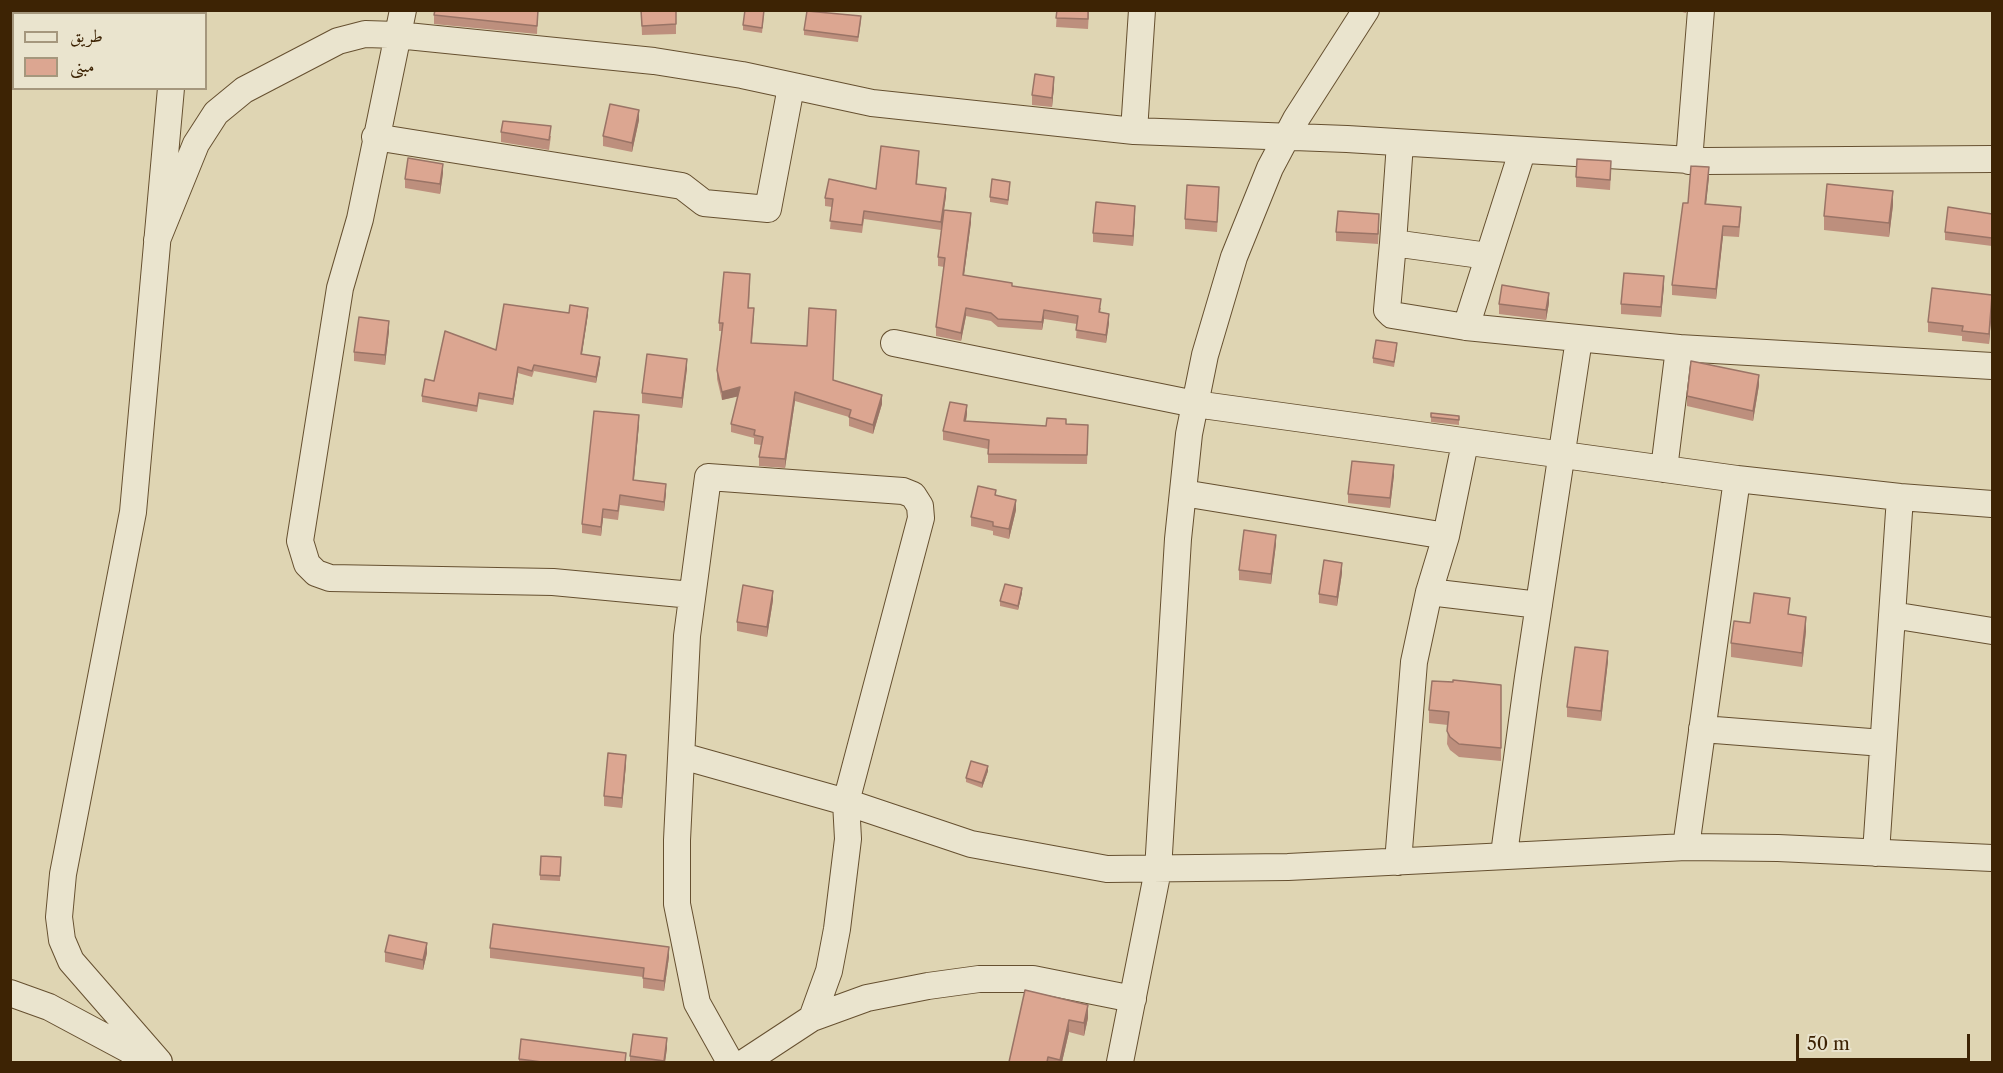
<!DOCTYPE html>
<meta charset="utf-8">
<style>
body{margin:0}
#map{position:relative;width:2003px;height:1073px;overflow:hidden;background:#dfd5b3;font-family:"Libre Caslon Text",Amiri,serif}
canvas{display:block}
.frame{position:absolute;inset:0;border:12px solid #3d2304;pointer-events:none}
.legend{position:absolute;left:12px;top:12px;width:195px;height:78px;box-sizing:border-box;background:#eae4ce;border:2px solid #a5977d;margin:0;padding:8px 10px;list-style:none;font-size:18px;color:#3d2304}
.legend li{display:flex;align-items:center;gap:12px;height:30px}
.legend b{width:30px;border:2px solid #a5977d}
.scale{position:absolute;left:1796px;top:1034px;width:174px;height:27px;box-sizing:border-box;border:3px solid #3d2304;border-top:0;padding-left:8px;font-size:18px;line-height:21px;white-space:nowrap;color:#3d2304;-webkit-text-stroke:4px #eae4ce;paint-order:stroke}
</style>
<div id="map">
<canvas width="2003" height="1073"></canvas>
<div class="frame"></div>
<ul class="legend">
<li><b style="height:8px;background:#eae4ce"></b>طريق</li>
<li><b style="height:16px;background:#dca691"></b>مبنى</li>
</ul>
<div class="scale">50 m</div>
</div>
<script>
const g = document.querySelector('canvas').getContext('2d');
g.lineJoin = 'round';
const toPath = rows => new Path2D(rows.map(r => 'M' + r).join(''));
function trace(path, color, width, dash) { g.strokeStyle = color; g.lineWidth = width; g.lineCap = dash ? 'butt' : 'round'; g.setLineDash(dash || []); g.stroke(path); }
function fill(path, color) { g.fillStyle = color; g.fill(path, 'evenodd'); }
const minor = toPath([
 [403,10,360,219,340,288,300,541,307,564,316,573,330,578,553,582,692,595],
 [180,14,180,10],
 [1134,131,1142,10],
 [375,137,682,186,704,203,768,209,791,87],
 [1400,143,1393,243,1488,256],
 [1689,161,1701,10],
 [157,240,196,144,216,113,244,90,338,41,365,34,397,35,654,61,742,75,872,103,1134,131,1347,139,1706,161,1992,159],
 [1393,243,1387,310,1392,315,1466,327,1679,348,1992,366],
 [1466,327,1522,152],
 [894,343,1195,404,1737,479,1900,497,1992,504],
 [1664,469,1679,348],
 [1183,493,1446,536],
 [1429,592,1539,605],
 [1892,615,1992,631],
 [1702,729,1883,743],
 [682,756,846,802,971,844,1107,869,1288,867,1686,847,1778,848,1992,858],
 [1686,847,1737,479],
 [1876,853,1900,497],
 [1504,854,1528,677,1579,339],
 [1398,862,1414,662,1429,592,1446,536,1465,443],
 [10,993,49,1007,150,1061],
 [159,1062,71,961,62,940,59,917,63,874,133,512,171,88],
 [730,1062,697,1003,677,904,677,840,687,636,708,477,903,491,913,495,920,506,921,518,846,802,848,839,837,929,829,971,812,1018],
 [745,1062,812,1018,867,998,928,986,979,979,1033,979,1133,999],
 [1120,1062,1158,870,1178,539,1189,434,1205,355,1234,257,1270,168,1296,119,1366,10]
]);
const wall = toPath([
 [538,10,537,34,434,24,434,15],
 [641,10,676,10,676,34,642,35],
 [1057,10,1089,10,1088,29,1056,27],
 [1675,10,1686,10,1686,13],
 [764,14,762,33,743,30,743,25],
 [861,21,858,42,804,35,804,30],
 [1054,86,1052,107,1032,105,1032,95],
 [639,120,632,152,603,146,603,136],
 [501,132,551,136,549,150,501,142],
 [919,159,917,184,946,196,944,210,971,222,964,275,1101,308,1100,313,1109,323,1106,343,1076,338,1077,324,1044,319,1042,330,998,327,991,321,966,316,961,341,936,336,936,327,944,267,938,266,938,257,941,230,864,219,862,233,830,229,832,207,825,206,825,198,876,189],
 [1611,171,1610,190,1576,187,1576,177],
 [443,173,440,194,405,188,405,179],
 [1709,177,1706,204,1741,216,1739,237,1723,236,1716,299,1672,295,1672,285,1688,203],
 [1010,187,1008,205,990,202,990,197],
 [1219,197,1217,232,1185,229,1185,219],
 [1893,205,1889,237,1824,230,1824,216],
 [1992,214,1992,246,1945,240,1945,232],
 [1135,215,1133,246,1093,242,1093,233],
 [1379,224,1378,244,1336,241,1336,232],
 [750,283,749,308,754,317,752,343,882,404,873,434,849,426,849,417,795,401,785,468,759,466,759,457,761,445,754,444,754,438,731,432,731,424,738,396,722,400,717,379,717,370,722,331,719,331,719,323],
 [1664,286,1661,317,1621,314,1621,304],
 [1992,295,1989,344,1962,341,1962,336,1928,332,1928,322],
 [1549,303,1546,320,1499,314,1499,304],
 [569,313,588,314,582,354,600,363,596,383,534,371,532,377,518,373,513,405,479,399,477,412,422,402,422,396,434,381],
 [389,331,385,365,354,361,354,352],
 [1397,348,1394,367,1373,363,1373,358],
 [687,368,682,408,642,403,642,393],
 [1759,385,1753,421,1687,406,1687,396],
 [1431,413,1459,416,1459,425,1431,422],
 [967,414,966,422,1046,426,1066,424,1088,434,1087,464,988,463,988,449,943,440,943,431],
 [639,424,634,480,666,493,664,511,620,505,618,520,603,518,601,536,582,533,582,524],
 [1394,475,1390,508,1348,503,1348,494],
 [996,495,1016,510,1009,539,993,535,993,531,971,526,971,517],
 [1276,544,1271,584,1239,580,1239,570],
 [1342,573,1337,606,1319,603,1319,594],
 [1022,593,1018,610,1000,606,1000,601],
 [773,600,767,637,737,631,737,622],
 [1790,615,1806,631,1802,667,1731,657,1731,643,1750,623],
 [1608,661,1601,721,1567,717,1567,707],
 [1501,685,1501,761,1459,757,1450,750,1447,744,1448,725,1429,723,1429,710],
 [626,764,622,808,604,806,604,796],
 [988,771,982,788,966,782,966,778],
 [561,857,560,881,540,880,540,875],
 [490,948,669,957,664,991,643,988,643,977,490,958],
 [385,952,427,953,423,970,385,962],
 [1025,990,1088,1018,1084,1036,1069,1032,1062,1062,1009,1062],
 [667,1048,665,1062,630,1062,630,1056],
 [519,1059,626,1062,519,1062]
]);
const shadedWall = toPath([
 [1054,77,1054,86,1052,107,1052,98],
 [639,110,639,120,632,152,632,143],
 [443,164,443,173,440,194,440,184],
 [1709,167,1709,177,1705,214,1705,204],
 [946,188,946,196,941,230,941,222],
 [1893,191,1893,205,1889,237,1889,223],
 [1135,206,1135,215,1133,246,1133,236],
 [971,213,971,222,963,283,963,275],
 [1723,226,1723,236,1716,299,1716,289],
 [1664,276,1664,286,1661,317,1661,307],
 [1549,293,1549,303,1546,320,1546,310],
 [1992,297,1992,307,1989,344,1989,334],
 [588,308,588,314,581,360,581,354],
 [966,308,966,316,961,341,961,333],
 [1044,310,1044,319,1042,330,1042,322],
 [1109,314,1109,323,1106,343,1106,335],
 [389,321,389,331,385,365,385,355],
 [600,357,600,363,596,383,596,377],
 [687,359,687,368,682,408,682,398],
 [518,367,518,373,513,405,513,399],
 [1759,375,1759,385,1753,421,1753,411],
 [740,387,740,396,722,400,722,392],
 [795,392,795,401,785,468,785,459],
 [882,395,882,404,873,434,873,425],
 [967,405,967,414,964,430,964,421],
 [639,415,639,424,633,489,633,480],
 [1394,465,1394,475,1390,508,1390,498],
 [666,484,666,493,664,511,664,502],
 [1016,500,1016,510,1009,539,1009,529],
 [603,509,603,518,601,536,601,527],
 [1276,535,1276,544,1271,584,1271,574],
 [1342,563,1342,573,1337,606,1337,597],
 [1022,588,1022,593,1018,610,1018,606],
 [773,591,773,600,767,637,767,627],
 [1806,617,1806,631,1802,667,1802,653],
 [1608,651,1608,661,1601,721,1601,711],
 [626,755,626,764,622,808,622,798],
 [988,766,988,771,982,788,982,783],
 [427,943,427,953,423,970,423,960],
 [669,947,669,957,664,991,664,981],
 [1088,1005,1088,1018,1084,1036,1084,1023],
 [1069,1020,1069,1032,1062,1062,1060,1062],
 [667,1038,667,1048,665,1062,664,1062]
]);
const building = toPath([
 [435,10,538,10,537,26,434,15,435,10],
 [641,10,676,10,676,24,642,26,641,10],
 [745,10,764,10,762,28,743,25,745,10],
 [1057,10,1088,10,1088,19,1056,18,1057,10],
 [807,11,861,16,858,37,804,30,807,11],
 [1035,74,1054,77,1052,98,1032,95,1035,74],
 [610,104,639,110,632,143,603,136,610,104],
 [503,121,551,126,549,140,501,132,503,121],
 [881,146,919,151,916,184,946,188,941,222,864,211,862,225,830,221,833,199,825,198,829,179,876,189,881,146],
 [408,158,443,164,440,184,405,179,408,158],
 [1577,159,1611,161,1610,180,1576,177,1577,159],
 [1691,166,1709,167,1705,204,1741,207,1739,227,1723,226,1716,289,1672,285,1683,203,1688,203,1691,166],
 [992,179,1010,182,1008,200,990,197,992,179],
 [1827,184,1893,191,1889,223,1824,216,1827,184],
 [1187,185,1219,187,1217,222,1185,219,1187,185],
 [1096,202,1135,206,1133,236,1093,233,1096,202],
 [1948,207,1992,214,1992,238,1945,232,1948,207],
 [944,210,971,213,963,275,1012,283,1012,286,1101,299,1099,312,1109,314,1106,335,1076,330,1078,316,1044,310,1042,322,998,319,991,313,966,308,961,333,936,327,945,258,938,257,944,210],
 [1338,211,1379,214,1378,234,1336,232,1338,211],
 [724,272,750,274,748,308,754,308,751,343,807,346,809,308,836,310,833,380,882,395,873,425,849,417,851,410,795,392,785,459,759,457,763,437,754,435,755,430,731,424,740,387,722,392,717,370,723,323,719,323,724,272],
 [1624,273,1664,276,1661,307,1621,304,1624,273],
 [1502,285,1549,293,1546,310,1499,304,1502,285],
 [1932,288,1992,295,1989,334,1962,331,1963,326,1928,322,1932,288],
 [504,304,569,313,570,305,588,308,581,354,600,357,596,377,534,365,532,371,518,367,513,399,479,393,477,406,422,396,425,379,434,381,445,331,496,350,504,304],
 [359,317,389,321,385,355,354,352,359,317],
 [1376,340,1397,343,1394,362,1373,358,1376,340],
 [647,354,687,359,682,398,642,393,647,354],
 [1691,361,1759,375,1753,411,1687,396,1691,361],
 [950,402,967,405,964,421,1046,426,1047,418,1066,419,1066,424,1088,425,1087,455,988,454,989,440,943,431,950,402],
 [594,411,639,415,633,480,666,484,664,502,620,495,618,511,603,509,601,527,582,524,594,411],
 [1431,413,1459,416,1459,420,1431,417,1431,413],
 [1352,461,1394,465,1390,498,1348,494,1352,461],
 [978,486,996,490,995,495,1016,500,1009,529,993,526,993,522,971,517,978,486],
 [1244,530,1276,535,1271,574,1239,570,1244,530],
 [1324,560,1342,563,1337,597,1319,594,1324,560],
 [1005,584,1022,588,1018,606,1000,601,1005,584],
 [743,585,773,591,767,627,737,622,743,585],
 [1754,593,1790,598,1788,614,1806,617,1802,653,1731,643,1734,621,1750,623,1754,593],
 [1575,647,1608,651,1601,711,1567,707,1575,647],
 [1453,680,1501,685,1501,748,1459,744,1450,737,1447,731,1449,712,1429,710,1432,681,1453,682,1453,680],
 [608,753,626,755,622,798,604,796,608,753],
 [971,761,988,766,982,783,966,778,971,761],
 [541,856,561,857,560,876,540,875,541,856],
 [493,924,669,947,664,981,643,978,644,968,490,948,493,924],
 [389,935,427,943,423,960,385,952,389,935],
 [1025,990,1088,1005,1084,1023,1069,1020,1060,1060,1048,1057,1047,1062,1009,1062,1025,990],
 [633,1034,667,1038,664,1061,630,1056,633,1034],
 [521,1039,626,1053,625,1062,542,1062,519,1059,521,1039]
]);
trace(minor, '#665030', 28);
trace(minor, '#eae4ce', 26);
fill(wall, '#bd8f7d');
fill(shadedWall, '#9a7466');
fill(building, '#dca691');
trace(building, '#9a7466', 1.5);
</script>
